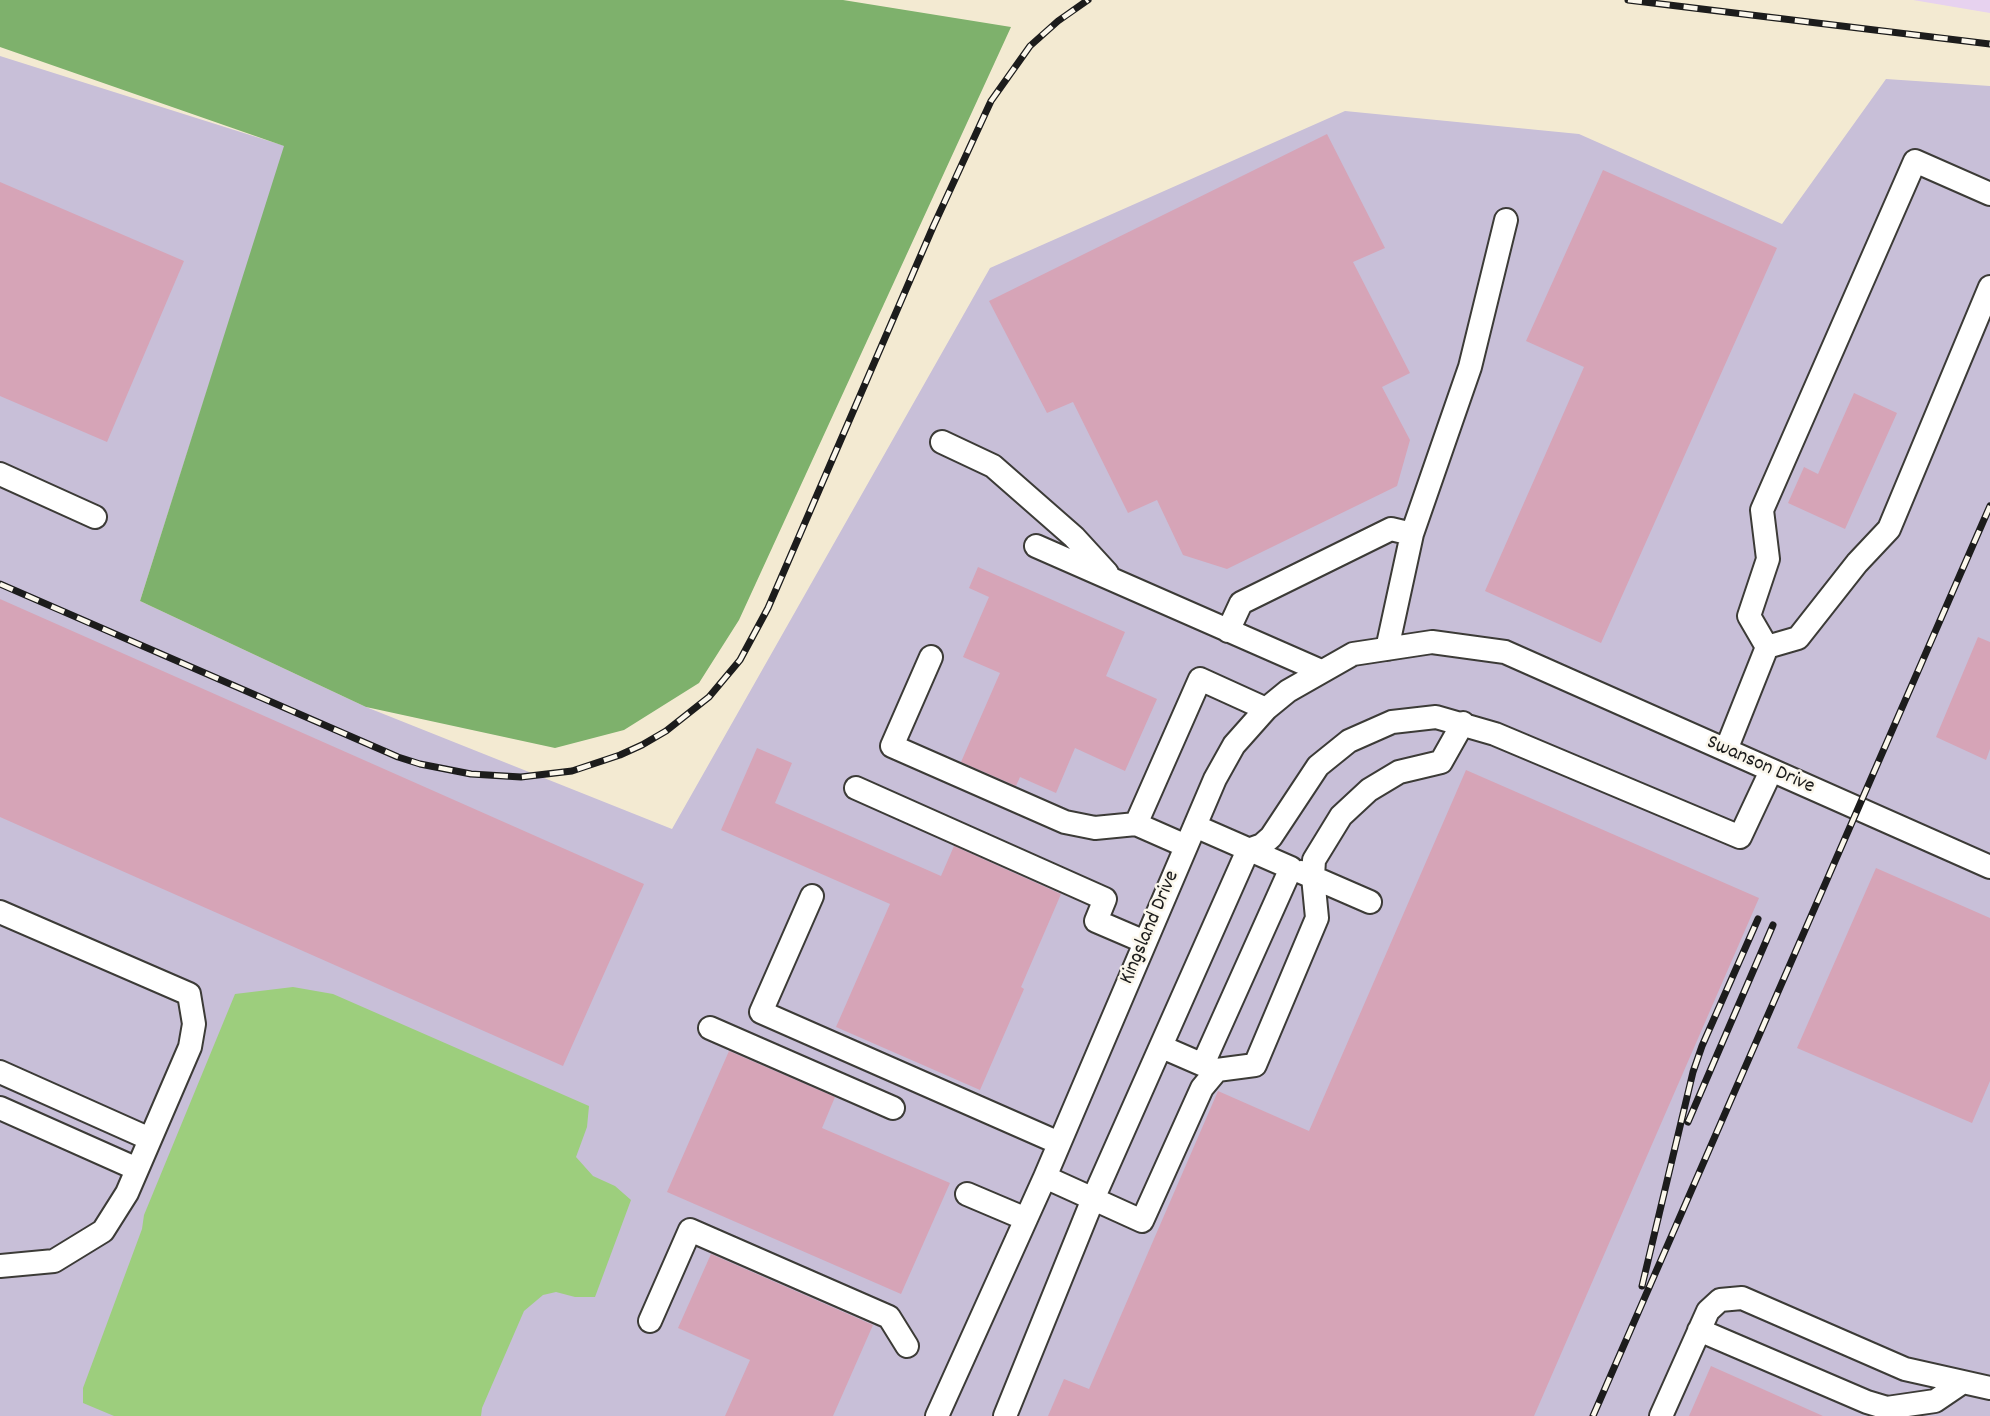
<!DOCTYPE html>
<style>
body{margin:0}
canvas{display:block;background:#f3ead2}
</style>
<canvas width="1990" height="1416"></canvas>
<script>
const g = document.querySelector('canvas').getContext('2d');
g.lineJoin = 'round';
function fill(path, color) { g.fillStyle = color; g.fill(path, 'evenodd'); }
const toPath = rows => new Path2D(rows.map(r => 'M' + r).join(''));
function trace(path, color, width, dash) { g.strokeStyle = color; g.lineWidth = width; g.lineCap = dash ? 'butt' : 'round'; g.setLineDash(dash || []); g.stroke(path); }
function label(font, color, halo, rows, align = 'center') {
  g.font = font + ' Dekko,sans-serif'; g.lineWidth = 5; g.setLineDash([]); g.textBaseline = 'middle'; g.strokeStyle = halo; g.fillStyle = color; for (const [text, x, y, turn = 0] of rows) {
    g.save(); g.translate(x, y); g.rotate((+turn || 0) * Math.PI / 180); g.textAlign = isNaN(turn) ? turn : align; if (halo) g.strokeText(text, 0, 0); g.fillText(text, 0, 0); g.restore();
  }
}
const built = toPath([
 [1913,0,1990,0,1990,13]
]);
const industrial = toPath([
 [0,56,285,146,140,601,366,707,672,829,990,268,1345,111,1579,134,1782,224,1886,79,1990,86,1990,1416,0,1416]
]);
const green = toPath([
 [293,987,333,994,589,1106,587,1127,576,1157,593,1176,615,1186,631,1200,595,1297,575,1297,556,1292,543,1295,524,1311,482,1408,481,1416,114,1416,83,1403,83,1388,142,1229,144,1215,235,994]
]);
const forest = toPath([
 [0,0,843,0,1011,27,739,620,699,683,624,730,555,748,366,707,140,601,284,146,0,47]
]);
const building = toPath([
 [1327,134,1385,248,1353,262,1410,373,1382,387,1410,440,1397,486,1227,569,1183,555,1157,500,1128,513,1073,402,1047,413,989,301],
 [1603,170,1777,248,1601,643,1485,591,1584,367,1526,341],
 [0,182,184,261,107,442,0,396],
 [1854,393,1897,413,1845,529,1788,503,1804,467,1818,474],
 [978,567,1125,632,1106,676,1157,699,1125,771,1075,748,1056,793,1020,777,1016,786,961,762,1000,673,963,657,989,597,969,588],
 [0,599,644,884,563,1066,0,817],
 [1978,637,1990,642,1990,749,1986,760,1936,737],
 [757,748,792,763,775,803,941,876,954,846,1061,894,1021,987,1024,989,980,1090,836,1027,890,904,721,830],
 [1466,770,1759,898,1534,1416,1048,1416,1064,1379,1089,1389,1218,1091,1309,1131],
 [1876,868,1990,918,1990,1081,1972,1123,1797,1048],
 [729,1051,835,1097,822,1128,950,1183,901,1294,667,1192],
 [711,1254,873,1325,833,1416,725,1416,750,1360,678,1328],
 [1711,1366,1823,1416,1689,1416]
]);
const minor = toPath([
 [942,442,993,466,1074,537,1107,573],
 [0,474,95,517],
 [1036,546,1321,671],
 [1228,631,1241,603,1391,529,1412,534],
 [1767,647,1749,616,1768,559,1762,510,1915,161,1990,194],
 [1767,647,1798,638,1857,563,1889,529,1990,287],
 [1387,649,1412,534,1470,367,1506,220],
 [931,657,892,746,1065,822,1095,828,1136,824],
 [1726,750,1767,647],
 [856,788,1105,899,1096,921,1145,942],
 [1195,826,1291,868,1203,1064],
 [1186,846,1136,824,1200,679,1266,709],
 [1301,872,1370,902],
 [812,896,761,1012,1059,1143],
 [0,912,189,994,194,1024,190,1047,127,1193,103,1231,54,1261,0,1266],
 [710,1028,893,1108],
 [1162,1047,1215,1070],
 [0,1072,150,1139],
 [0,1108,137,1169],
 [1045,1177,1142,1221,1202,1088,1217,1070,1255,1065,1317,918,1313,877,1314,860,1341,816,1369,790,1399,772,1441,762,1463,723],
 [967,1194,1026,1219],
 [650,1321,690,1230,889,1317,907,1346],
 [1699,1330,1867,1402,1887,1408,1935,1401,1963,1382],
 [937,1416,1045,1177,1215,779,1234,745,1266,709,1288,691,1353,654,1432,642,1505,652,1990,867],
 [1005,1416,1093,1199,1248,850,1262,845,1271,837,1318,766,1349,741,1392,722,1436,717,1495,734,1740,837,1771,771],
 [1661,1416,1708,1311,1720,1300,1742,1298,1905,1369,1990,1388]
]);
const rail = toPath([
 [1628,0,1990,44],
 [0,584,398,757,420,764,471,774,521,777,572,771,620,755,642,745,666,731,709,697,740,660,768,608,933,227,991,101,1030,46,1058,21,1088,0],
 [1688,1122,1773,925],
 [1642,1286,1693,1072,1702,1046,1758,919],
 [1593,1416,1990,506]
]);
const streetNames = [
 ["Swanson Drive",1760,766,24],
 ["Kingsland Drive",1151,928,-67]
];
fill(built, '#e7d2ef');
fill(industrial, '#c8bfd8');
fill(green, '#9dce7d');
fill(forest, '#7eb16c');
fill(building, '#d6a4b7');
trace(minor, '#3c3b37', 26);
trace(minor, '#fff', 22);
trace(rail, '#1c1c1c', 7);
trace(rail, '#fbf7ec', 4.5, [14]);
label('21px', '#1c1c1c', '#fbf7ec', streetNames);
</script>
